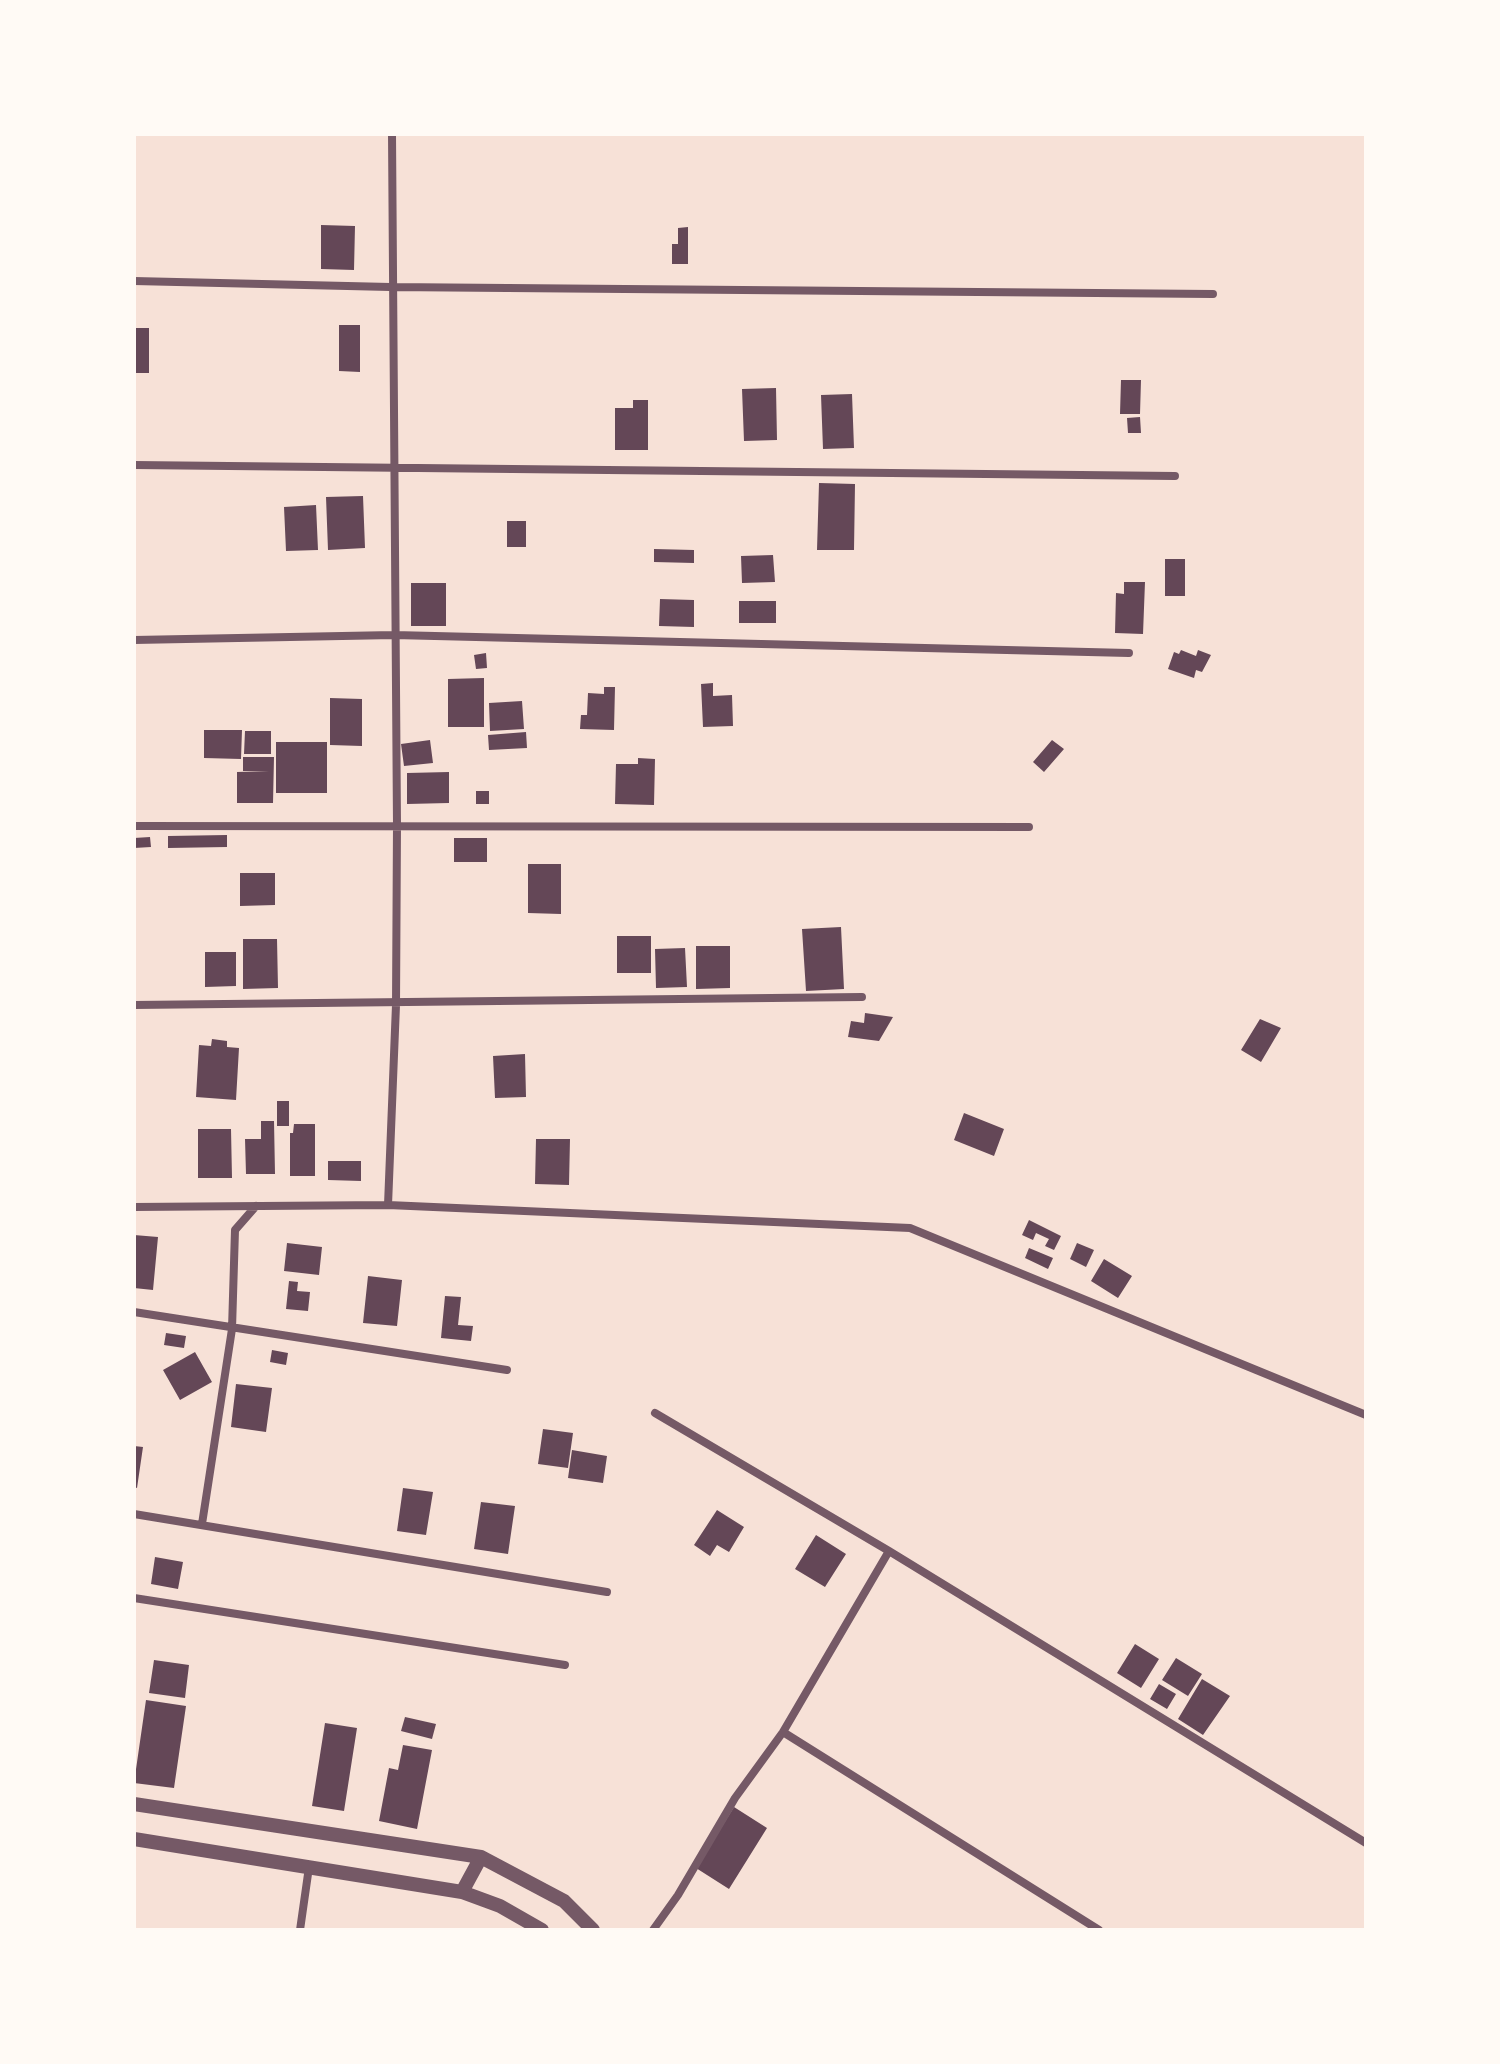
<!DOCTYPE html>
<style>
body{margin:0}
#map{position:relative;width:1500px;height:2064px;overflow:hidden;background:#f7e1d7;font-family:"PT Sans",sans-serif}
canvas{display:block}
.frame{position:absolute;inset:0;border:136px solid #fffaf5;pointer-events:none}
</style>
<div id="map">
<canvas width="1500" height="2064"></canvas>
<div class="frame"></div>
</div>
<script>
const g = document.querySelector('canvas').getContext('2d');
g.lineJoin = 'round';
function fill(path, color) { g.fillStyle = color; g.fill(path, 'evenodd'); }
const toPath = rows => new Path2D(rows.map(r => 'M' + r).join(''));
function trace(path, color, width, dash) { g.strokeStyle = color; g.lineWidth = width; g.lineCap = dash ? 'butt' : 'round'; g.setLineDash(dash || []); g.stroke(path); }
const building = toPath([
 [321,225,355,226,354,270,321,269],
 [688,227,688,264,672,264,672,244,678,244,678,228],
 [339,325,360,325,360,372,339,371],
 [134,328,149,328,149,373,134,373],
 [1121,380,1141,380,1140,414,1120,414],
 [776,388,777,440,744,441,742,389],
 [852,394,854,448,823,449,821,395],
 [633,400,648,400,648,450,615,450,615,408,633,408],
 [1140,417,1141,433,1128,433,1127,418],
 [819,483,855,484,854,550,817,550],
 [363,496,365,548,328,550,326,497],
 [316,505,318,550,286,551,284,507],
 [507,521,526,521,526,547,507,547],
 [654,549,694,550,694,563,654,562],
 [773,555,775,582,742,583,741,556],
 [1165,559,1185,559,1185,596,1165,596],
 [1124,582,1145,582,1143,634,1115,633,1116,593,1124,594],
 [411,583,446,583,446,626,411,626],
 [660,599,694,600,694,627,659,626],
 [739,601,776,601,776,623,739,623],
 [1181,650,1196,656,1198,650,1211,655,1202,672,1196,670,1194,678,1168,669,1174,652,1179,654],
 [486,653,487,668,476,669,474,655],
 [484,678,484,727,448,727,448,679],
 [713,683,713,696,732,695,733,726,703,727,701,684],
 [604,687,615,687,614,730,580,729,581,715,587,715,588,693,604,694],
 [330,698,362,699,362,746,330,745],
 [522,701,524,729,490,731,489,703],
 [204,730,242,730,241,759,204,758],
 [245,731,271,731,271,754,244,754],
 [526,732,527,748,489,750,488,735],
 [430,740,433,763,404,766,401,744],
 [1052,740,1064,749,1044,772,1033,762],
 [276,742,327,742,327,793,276,793],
 [243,757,274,757,273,803,237,803,237,772,269,771,243,771],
 [638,758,655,759,654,805,615,804,616,764,638,764],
 [449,772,449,803,407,804,407,773],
 [476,791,489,791,489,804,476,804],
 [227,835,227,847,168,848,168,836],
 [150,837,151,847,134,848,134,838],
 [454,838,487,838,487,862,454,862],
 [528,864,561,864,561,914,528,913],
 [240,873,275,873,275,905,240,906],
 [841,927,844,989,806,991,802,929],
 [617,936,651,936,651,973,617,973],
 [243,939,277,939,278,988,243,989],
 [696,946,730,946,730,988,696,989],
 [685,948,687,987,656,988,655,949],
 [205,952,236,952,236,986,205,987],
 [865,1013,893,1017,879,1041,848,1037,851,1021,864,1023],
 [1260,1019,1281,1028,1261,1062,1241,1050],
 [212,1039,227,1041,227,1047,239,1048,236,1100,196,1097,199,1045,211,1046],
 [525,1054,526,1097,495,1098,493,1056],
 [277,1101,289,1101,289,1126,277,1126],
 [964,1113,1004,1129,994,1156,954,1140],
 [261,1121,274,1121,275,1174,246,1174,245,1139,261,1139],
 [294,1124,315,1124,315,1176,290,1176,290,1133,293,1133],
 [198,1129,231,1129,232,1178,198,1178],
 [536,1139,570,1139,569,1185,535,1184],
 [328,1161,361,1161,361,1181,328,1180],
 [1029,1220,1061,1236,1054,1250,1045,1246,1049,1239,1036,1233,1033,1240,1022,1235],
 [134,1235,158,1237,153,1290,134,1288],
 [287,1243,322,1247,319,1275,284,1271],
 [1077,1243,1094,1250,1086,1267,1070,1259],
 [1029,1248,1053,1258,1048,1269,1025,1258],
 [1104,1259,1132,1276,1118,1298,1091,1281],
 [368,1276,402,1280,397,1326,363,1323],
 [289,1281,298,1282,297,1291,310,1292,308,1311,286,1309],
 [445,1296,461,1297,458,1325,473,1326,471,1341,441,1338],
 [166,1333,186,1336,184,1348,164,1345],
 [272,1350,288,1353,286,1365,270,1362],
 [195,1352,212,1382,180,1400,163,1370],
 [236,1384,272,1388,266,1432,231,1427],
 [543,1429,573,1433,568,1468,538,1464],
 [134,1446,143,1447,137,1488,134,1487],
 [572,1450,607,1456,603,1483,568,1478],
 [403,1488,433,1492,426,1535,397,1531],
 [481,1502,515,1506,508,1554,474,1549],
 [717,1510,744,1527,729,1552,717,1545,710,1556,694,1545],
 [816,1535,846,1554,825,1587,795,1569],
 [155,1557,183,1562,178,1589,151,1584],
 [1135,1644,1159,1659,1141,1688,1117,1673],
 [1176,1658,1202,1674,1188,1696,1162,1680],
 [154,1660,189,1665,185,1698,149,1693],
 [1202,1679,1230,1696,1203,1735,1178,1719],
 [1159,1684,1176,1694,1167,1709,1150,1699],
 [146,1700,186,1706,174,1788,134,1783],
 [405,1717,436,1724,432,1739,401,1731],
 [325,1723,357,1728,344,1811,312,1806],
 [403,1745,432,1750,417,1829,379,1821,389,1768,398,1770],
 [734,1807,767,1828,729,1889,696,1868]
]);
const minor = toPath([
 [134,281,390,287,1213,294],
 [134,465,1175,476],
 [134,640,394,635,1129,653],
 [134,826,1029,827],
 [134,1005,862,997],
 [388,1205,396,1005,397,825,392,134],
 [134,1207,388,1205,910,1228,1366,1415],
 [134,1312,507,1370],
 [655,1413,889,1551,1366,1843],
 [134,1514,607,1592],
 [202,1524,232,1329,235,1230,256,1206],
 [134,1598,565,1665],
 [783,1732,1099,1930],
 [300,1930,309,1867],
 [653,1930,678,1895,735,1798,783,1732,889,1551]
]);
const tertiary = toPath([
 [134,1804,481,1857,564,1901,593,1930],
 [134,1839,462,1892,500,1906,542,1930],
 [462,1892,481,1857]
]);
fill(building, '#644757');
trace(minor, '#755966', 8);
trace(tertiary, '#755966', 14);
</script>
